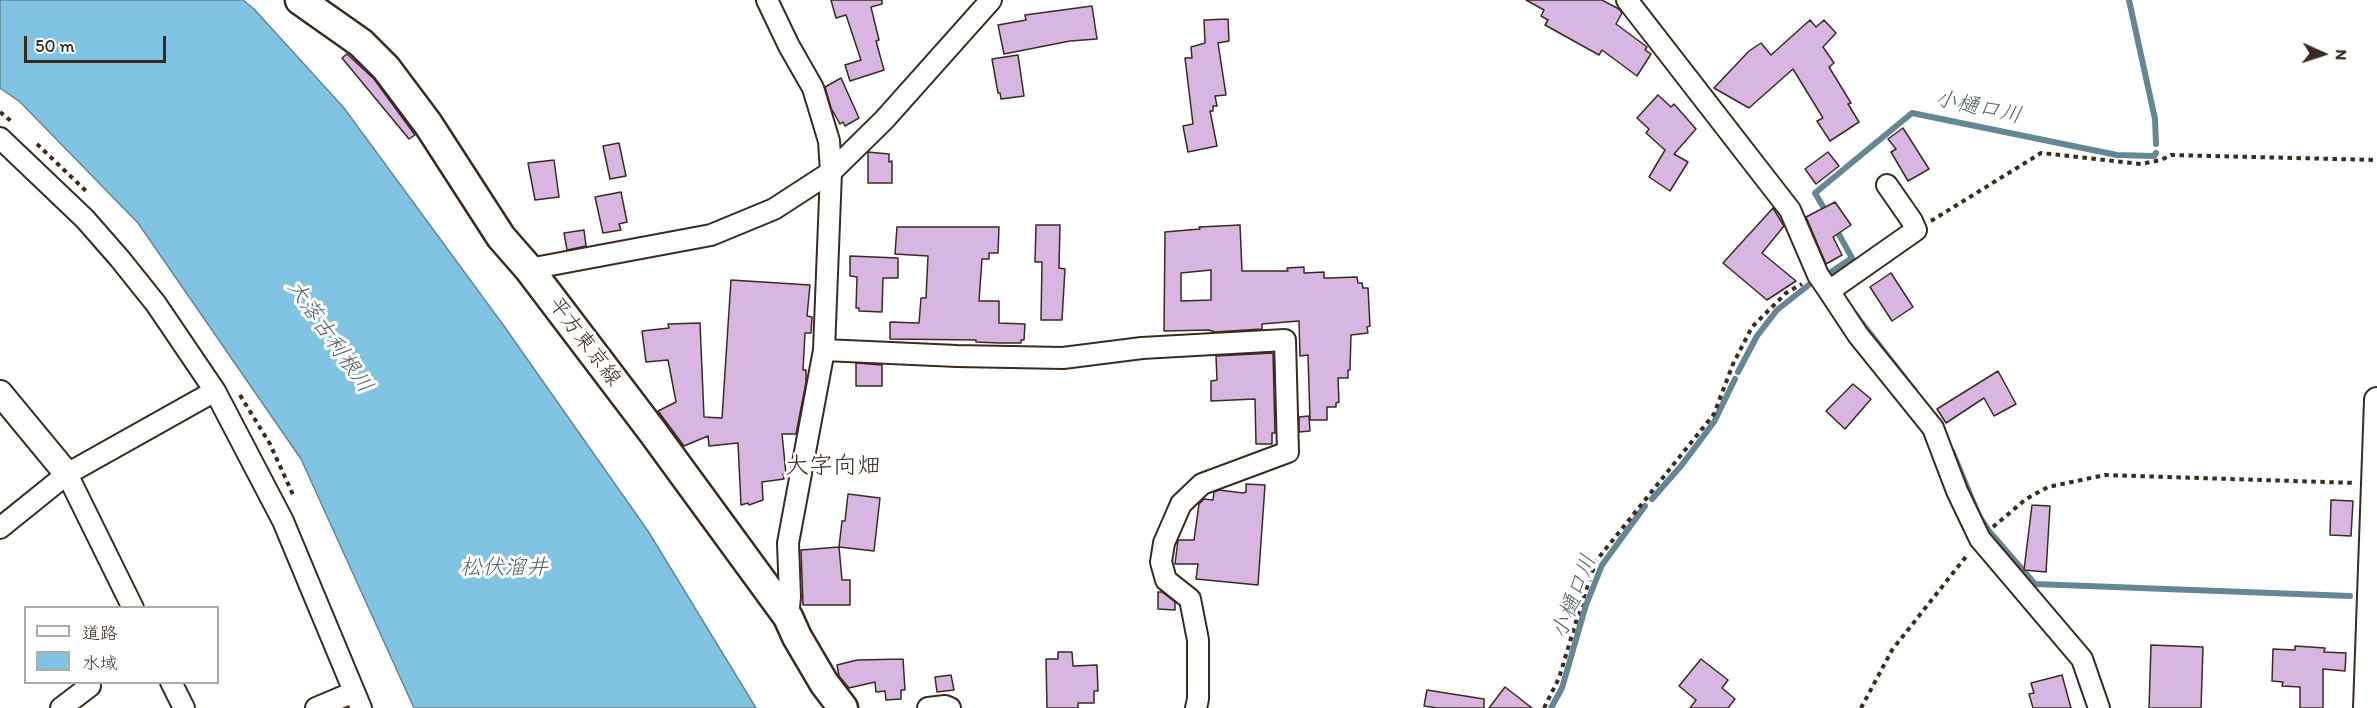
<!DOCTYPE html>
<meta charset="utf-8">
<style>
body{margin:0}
#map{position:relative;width:2377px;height:708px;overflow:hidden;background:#fff;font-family:Itim,"Klee One",sans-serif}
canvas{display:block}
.legend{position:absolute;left:24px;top:606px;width:195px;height:78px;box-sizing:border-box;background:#fff;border:2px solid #b1aaa5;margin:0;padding:8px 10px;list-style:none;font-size:18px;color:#3b2a1e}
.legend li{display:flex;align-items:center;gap:12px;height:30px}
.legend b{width:30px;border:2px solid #b1aaa5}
.north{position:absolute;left:2293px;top:24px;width:60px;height:60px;-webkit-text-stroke:4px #fff;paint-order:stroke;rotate:93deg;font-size:16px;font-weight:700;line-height:24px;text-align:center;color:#3b2a1e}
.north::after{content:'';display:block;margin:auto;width:21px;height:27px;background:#3b2a1e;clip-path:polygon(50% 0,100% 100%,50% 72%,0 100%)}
.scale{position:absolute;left:24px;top:36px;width:142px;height:27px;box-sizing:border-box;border:3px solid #3b2a1e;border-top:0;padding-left:8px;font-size:18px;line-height:21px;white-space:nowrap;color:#3b2a1e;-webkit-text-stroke:4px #fff;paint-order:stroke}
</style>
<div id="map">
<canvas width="2377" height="708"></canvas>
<ul class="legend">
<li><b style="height:8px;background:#fff"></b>道路</li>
<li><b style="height:16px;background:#81c3e2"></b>水域</li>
</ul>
<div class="north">N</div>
<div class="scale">50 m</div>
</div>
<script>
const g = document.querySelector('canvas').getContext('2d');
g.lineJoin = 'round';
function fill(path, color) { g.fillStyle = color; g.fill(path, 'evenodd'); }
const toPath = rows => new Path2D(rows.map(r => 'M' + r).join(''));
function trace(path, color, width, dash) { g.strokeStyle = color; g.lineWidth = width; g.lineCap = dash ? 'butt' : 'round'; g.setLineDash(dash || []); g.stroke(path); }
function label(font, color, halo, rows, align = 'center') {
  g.font = font + ' Itim,"Klee One",sans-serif'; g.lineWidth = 6; g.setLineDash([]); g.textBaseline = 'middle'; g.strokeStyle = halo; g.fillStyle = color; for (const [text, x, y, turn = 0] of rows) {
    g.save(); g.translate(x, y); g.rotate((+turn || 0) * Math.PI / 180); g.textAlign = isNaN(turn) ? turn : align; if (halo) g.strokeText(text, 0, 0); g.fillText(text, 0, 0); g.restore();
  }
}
const water = toPath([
 [0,0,243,0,254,9,344,108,504,326,648,531,756,708,414,708,301,459,138,223,20,102,0,88,0,0]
]);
const stream = toPath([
 [2129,0,2155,119,2156,144],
 [1828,215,1815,193,1912,113,2117,155,2154,156,2156,153],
 [1830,277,1828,274,1852,258,1836,229],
 [1855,314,1915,391],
 [1738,372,1757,336,1777,310,1810,284],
 [1952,451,1979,516,1989,531,2035,584,2350,596],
 [1652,499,1681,466,1714,422,1735,379],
 [1551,708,1562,688,1586,605,1602,565,1645,506]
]);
const building = toPath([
 [831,0,882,0,882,4,871,7,879,40,876,41,884,70,850,81,845,65,861,60,846,15,836,18,831,0],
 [1526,0,1602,0,1619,9,1622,13,1616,24,1647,47,1645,50,1651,54,1637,76,1602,50,1599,55,1545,25,1548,20,1541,16,1544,10,1526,0],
 [1092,6,1097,39,1070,41,1004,54,998,25,1026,20,1025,15,1092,6],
 [1228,19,1229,41,1218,43,1226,95,1215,96,1217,106,1213,106,1213,111,1210,111,1217,146,1188,152,1183,126,1193,124,1185,58,1192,58,1191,47,1205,43,1204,20,1228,19],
 [1810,20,1816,27,1824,20,1836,33,1823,47,1834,63,1829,67,1851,103,1848,104,1859,122,1830,141,1817,121,1823,118,1793,69,1749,108,1714,88,1749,51,1761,43,1771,55,1810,20],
 [347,54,374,79,415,135,409,139,342,58,347,54],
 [1018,55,1024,96,1001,99,1000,93,998,93,992,59,1018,55],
 [841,78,859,118,845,126,843,122,840,124,831,108,825,87,841,78],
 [1658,95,1671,107,1674,104,1696,129,1674,154,1688,162,1670,191,1649,177,1665,150,1646,133,1649,129,1637,118,1658,95],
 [1903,128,1929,169,1908,181,1891,152,1896,149,1888,139,1903,128],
 [619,143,626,176,610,179,603,146,619,143],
 [868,152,889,154,889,162,892,161,892,183,868,183,868,152],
 [1828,152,1839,166,1816,184,1805,169,1828,152],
 [554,160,559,197,535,200,528,163,554,160],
 [621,192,627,222,619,224,621,230,603,233,595,197,621,192],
 [1835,202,1851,225,1833,237,1842,255,1826,264,1806,217,1835,202],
 [1773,208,1784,226,1762,253,1796,281,1767,300,1723,263,1773,208],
 [1036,225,1060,225,1059,268,1065,269,1062,320,1041,320,1042,262,1035,262,1036,225],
 [1240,225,1242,271,1288,271,1287,268,1304,267,1304,273,1324,272,1324,278,1328,278,1357,277,1358,283,1362,283,1363,288,1368,288,1370,326,1367,327,1368,333,1351,335,1350,370,1348,370,1348,378,1338,378,1339,402,1336,403,1336,407,1327,407,1327,420,1310,420,1308,355,1300,356,1299,321,1262,324,1262,329,1215,332,1209,330,1164,331,1165,232,1200,229,1199,227,1240,225],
 [1211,270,1211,300,1181,301,1181,273,1211,270],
 [897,227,999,227,998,253,989,253,989,259,982,259,979,301,999,301,999,323,1025,324,1024,340,1021,340,1021,343,999,343,976,342,976,340,890,339,890,322,919,323,921,298,926,298,928,256,895,254,897,227],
 [584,230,586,246,567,250,564,233,584,230],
 [850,256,898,258,898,278,883,278,882,312,859,311,859,308,856,308,857,277,850,276,850,256],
 [1891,273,1913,307,1892,321,1870,287,1891,273],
 [731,280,810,285,807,316,812,317,811,333,805,333,803,370,806,370,806,382,796,434,782,434,786,474,783,474,784,479,762,482,763,500,749,505,748,503,741,505,738,443,709,446,708,436,684,446,658,411,676,402,668,360,646,362,642,331,669,328,668,324,700,323,704,417,722,418,731,280],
 [1273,353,1275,433,1272,433,1272,444,1256,444,1255,399,1211,401,1211,381,1217,380,1216,356,1273,353],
 [856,363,882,365,882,386,856,386,856,363],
 [1998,371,2016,404,1994,416,1984,398,1946,423,1937,409,1998,371],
 [1853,384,1871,399,1845,429,1826,411,1853,384],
 [1309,416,1310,431,1299,432,1299,417,1309,416],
 [1246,484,1265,485,1258,585,1196,579,1198,564,1175,564,1178,540,1194,540,1199,504,1204,499,1213,500,1214,492,1219,490,1243,493,1246,492,1246,484],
 [848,494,880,498,874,551,839,547,842,521,845,521,848,494],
 [2331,500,2353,501,2351,536,2330,535,2331,500],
 [2032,505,2050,506,2046,572,2024,570,2032,505],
 [839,547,842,580,850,580,850,605,803,605,801,550,839,547],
 [1158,592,1162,592,1175,602,1175,610,1158,609,1158,592],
 [2151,645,2203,647,2201,708,2149,708,2151,645],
 [2295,646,2325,648,2324,652,2346,653,2345,671,2323,669,2323,708,2300,708,2300,687,2282,686,2283,682,2272,681,2273,649,2295,650,2295,646],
 [1058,652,1072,652,1073,666,1097,665,1098,691,1094,691,1094,703,1078,703,1078,708,1047,708,1046,659,1058,659,1058,652],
 [903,659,905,690,901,690,901,699,886,700,885,691,876,692,875,682,849,688,839,676,837,665,857,660,903,659],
 [1701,659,1728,680,1722,688,1735,699,1728,708,1690,708,1696,700,1679,686,1701,659],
 [951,675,954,690,937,692,935,677,951,675],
 [2062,675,2071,708,2033,708,2029,694,2034,693,2031,683,2062,675],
 [1505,687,1532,708,1489,708,1505,687],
 [1427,690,1484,699,1484,708,1437,708,1424,706,1427,690]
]);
const path = toPath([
 [0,112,11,121],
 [37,144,88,193],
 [1931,221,2041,153,2141,164,2161,160,2171,155,2377,160],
 [240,395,270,444,294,497],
 [1993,527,2026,499,2048,487,2105,475,2356,483],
 [1544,708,1559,678,1581,605,1596,561,1714,414,1733,364,1752,327,1786,293,1802,284],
 [1861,708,1892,650,1968,554]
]);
const minor = toPath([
 [767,0,789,46,813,88,829,141,831,172,824,350,788,543,790,597,788,617],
 [1627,0,1790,210,1818,275,1829,291,1858,335,1933,428,1957,491,1980,539,2082,659,2099,708],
 [0,138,85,219,120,259,156,304,215,391,283,521,361,708],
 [529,269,711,235,774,209,831,172,884,120,991,0],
 [1829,291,1916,230,1912,221,1887,185],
 [824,350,957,356,1063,358,1142,348,1285,340,1288,452,1202,484,1181,504,1164,543,1161,562,1166,580,1190,599,1198,640,1198,699,1196,708],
 [67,474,133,608],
 [0,528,67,474,215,391],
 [171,682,184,708],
 [61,708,90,686],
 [316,708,354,692],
 [928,708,945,706,950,708]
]);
const tertiary = toPath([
 [0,393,67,474],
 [2366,708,2377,400]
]);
const secondary = toPath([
 [300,0,361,43,386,68,428,124,501,237,529,269,652,431,788,617,797,637,824,683,843,708]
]);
const streetNames = [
 ["平方東京線",584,342,53]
];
const waterNames = [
 ["小樋口川",1978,108,12],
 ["大落古利根川",329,337,55],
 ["松伏溜井",504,568],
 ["小樋口川",1575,597,-69]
];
const quarterNames = [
 ["大字向畑",833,467]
];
fill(water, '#81c3e2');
trace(water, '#658694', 1.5);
trace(stream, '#658694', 6);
fill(building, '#d8b6e1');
trace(building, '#3b2a1e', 1.5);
trace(minor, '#3b2a1e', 24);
trace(tertiary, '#3b2a1e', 28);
trace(secondary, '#3b2a1e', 33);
trace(path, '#3b2a1e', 4, [4.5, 4.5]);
trace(minor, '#fff', 20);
trace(tertiary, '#fff', 24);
trace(secondary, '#fff', 28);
label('21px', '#3b2a1e', '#fff', streetNames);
label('italic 22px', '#546063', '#fff', waterNames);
label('24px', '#3b2a1e', '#fff', quarterNames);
</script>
